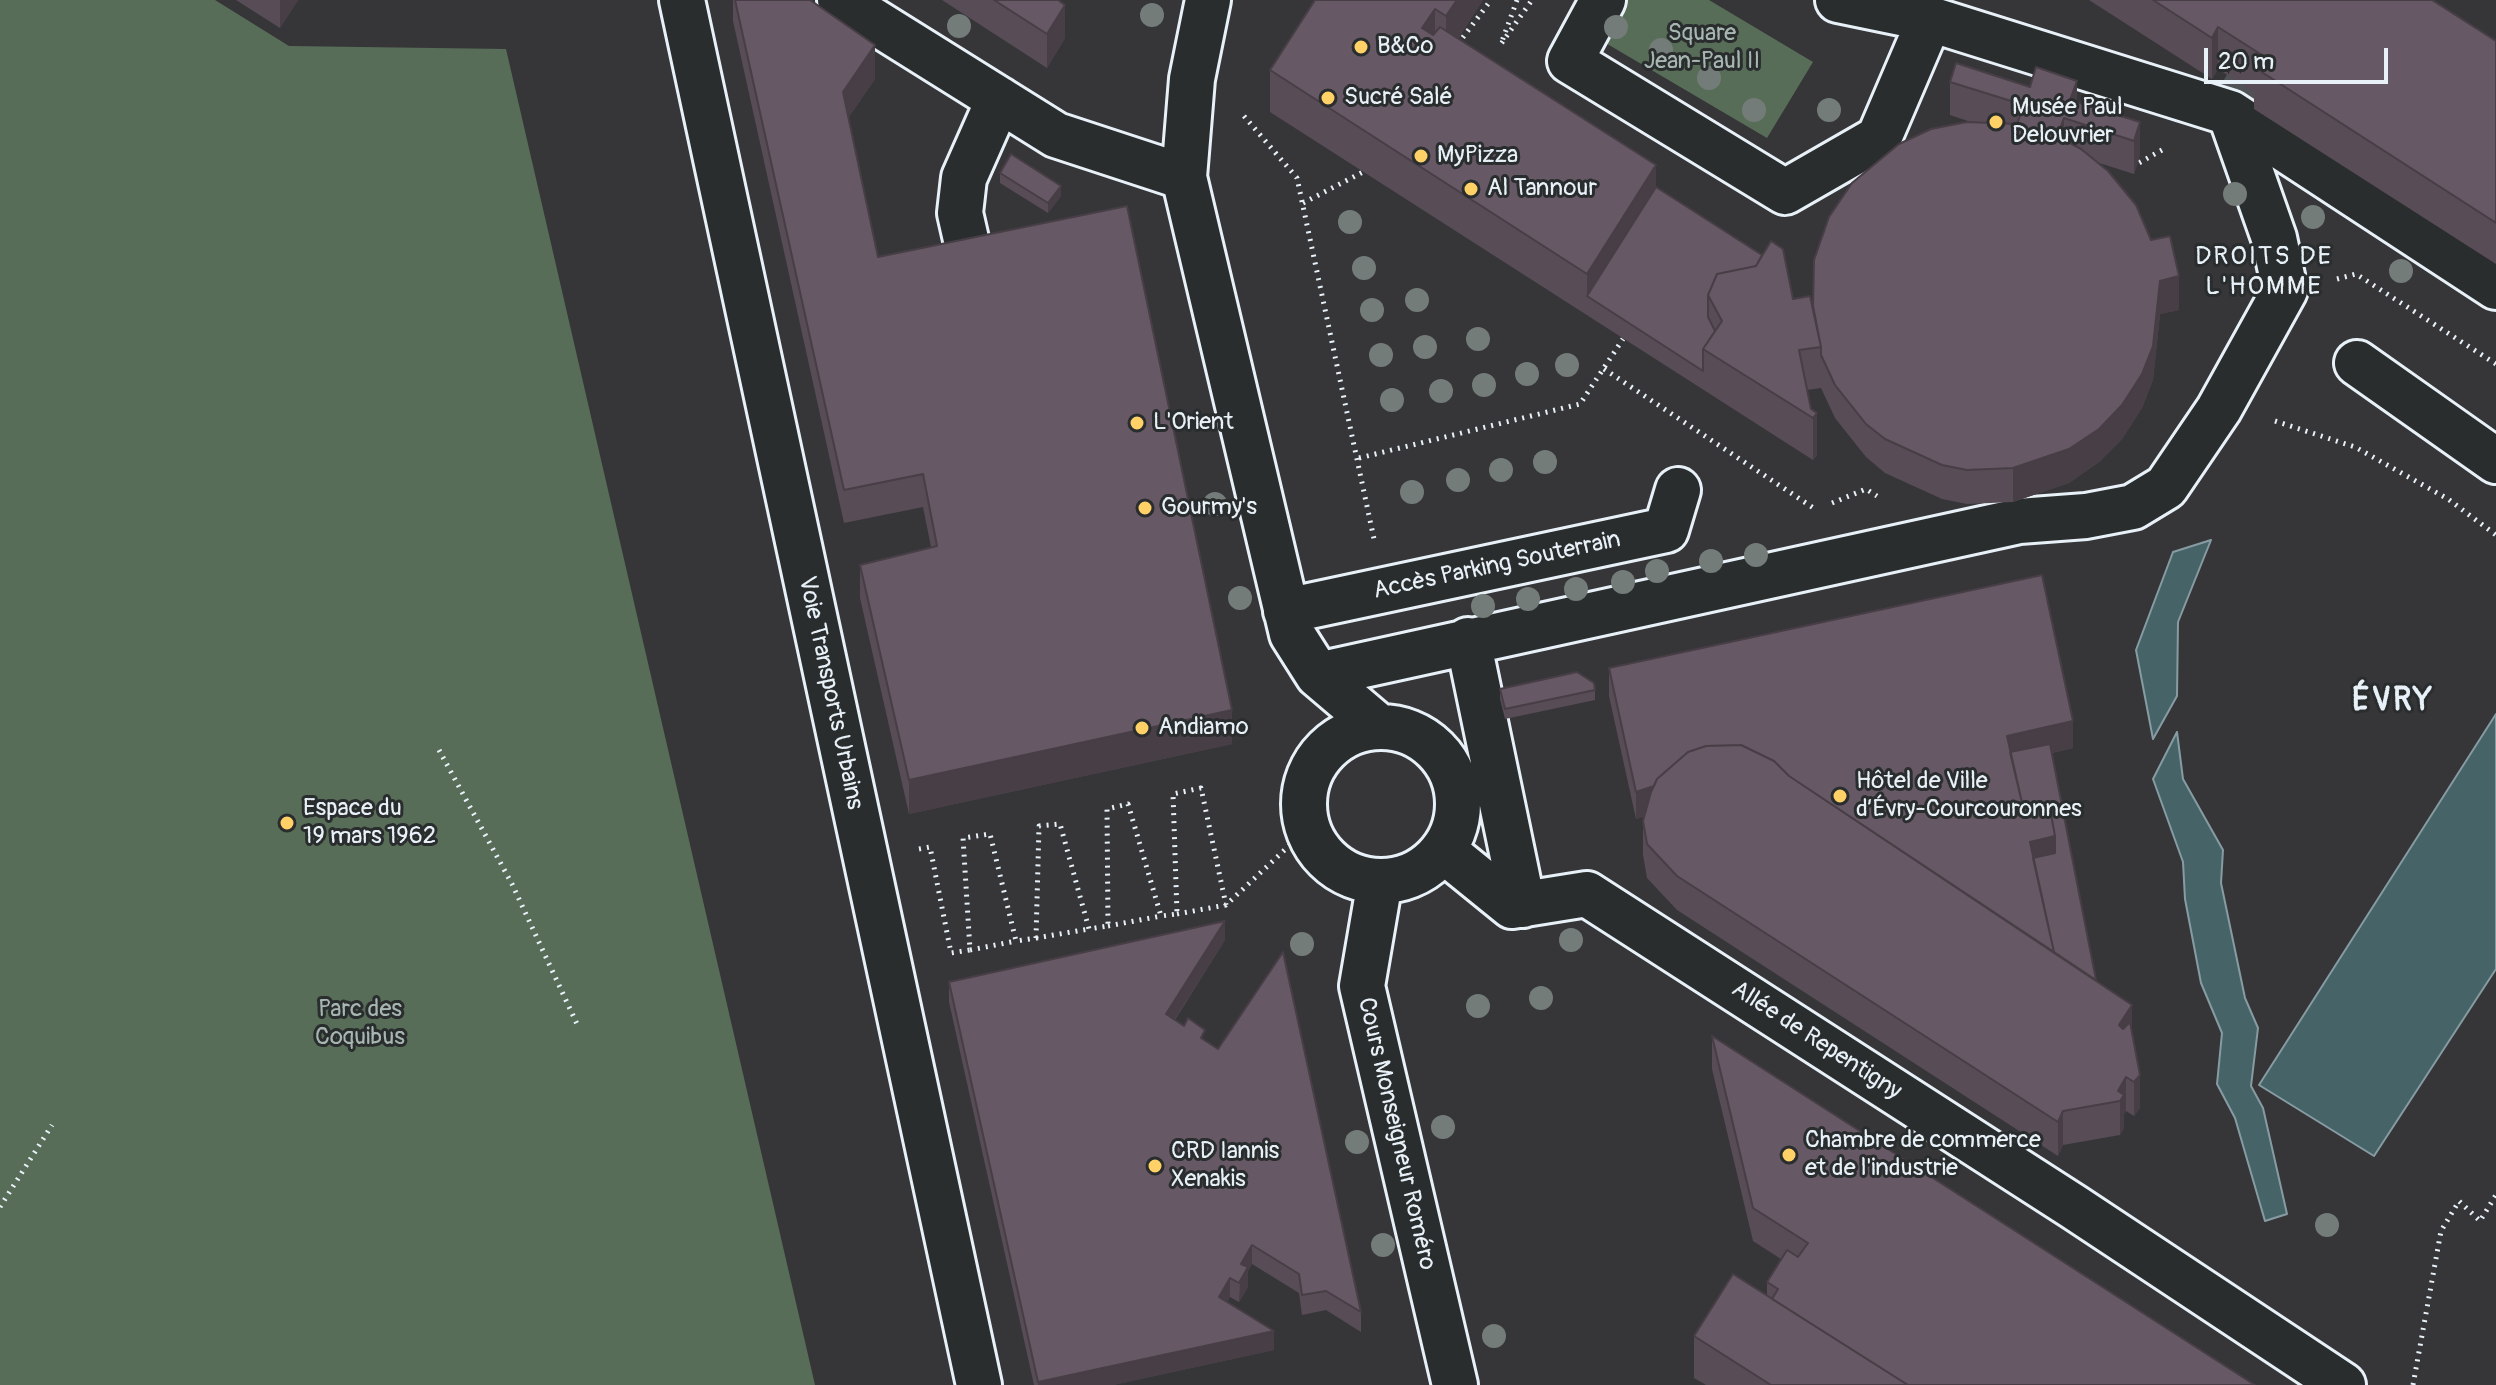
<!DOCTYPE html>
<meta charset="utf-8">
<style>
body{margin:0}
#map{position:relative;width:2496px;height:1385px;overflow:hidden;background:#363639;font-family:Pangolin,sans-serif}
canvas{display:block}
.scale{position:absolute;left:2204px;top:48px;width:184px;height:36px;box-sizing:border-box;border:4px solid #e8f1f8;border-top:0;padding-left:10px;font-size:24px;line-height:28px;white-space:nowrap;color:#e8f1f8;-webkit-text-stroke:6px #2a2d2e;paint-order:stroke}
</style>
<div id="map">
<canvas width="2496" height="1385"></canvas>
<div class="scale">20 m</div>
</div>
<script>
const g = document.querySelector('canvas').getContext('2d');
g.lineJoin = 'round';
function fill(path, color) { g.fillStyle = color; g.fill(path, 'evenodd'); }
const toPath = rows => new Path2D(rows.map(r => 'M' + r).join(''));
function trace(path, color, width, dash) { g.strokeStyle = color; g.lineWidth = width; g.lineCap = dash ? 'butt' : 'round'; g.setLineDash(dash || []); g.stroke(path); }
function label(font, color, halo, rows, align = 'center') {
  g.font = font + ' Pangolin,sans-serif'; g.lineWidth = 6; g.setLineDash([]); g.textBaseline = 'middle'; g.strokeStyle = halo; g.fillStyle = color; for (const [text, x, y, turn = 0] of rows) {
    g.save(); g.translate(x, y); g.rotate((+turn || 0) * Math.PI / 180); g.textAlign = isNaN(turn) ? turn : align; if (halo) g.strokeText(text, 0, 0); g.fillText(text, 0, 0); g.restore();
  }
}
const green = toPath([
 [0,0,215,0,289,46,506,49,815,1385,0,1385],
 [1613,0,1709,0,1813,62,1767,138,1592,35]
]);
const water = toPath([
 [2211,540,2178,622,2177,696,2153,739,2136,650,2173,552,2211,540],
 [2496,714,2496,969,2374,1156,2259,1085,2496,714],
 [2177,732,2183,779,2223,850,2221,883,2245,998,2258,1028,2251,1086,2263,1108,2287,1214,2265,1221,2235,1118,2217,1084,2222,1033,2201,983,2185,899,2183,862,2153,779,2177,732]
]);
const minorTunnel = toPath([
 [2230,113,2296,0]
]);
const path = toPath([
 [1517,0,1501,44,1532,0],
 [1458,44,1491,0],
 [1244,116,1297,178,1374,539],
 [2132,162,2137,164,2162,150],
 [1303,203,1363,172],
 [2337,279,2356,274,2496,364],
 [1604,369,1815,509],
 [2275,421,2355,447,2448,499,2496,535],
 [1359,458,1580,404,1623,339],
 [1832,503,1866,489,1877,496],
 [439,750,512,884,577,1024],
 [919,849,930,847,951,953,970,950,963,838,990,834,1016,941,1036,938,1039,826,1060,824,1089,929,1108,926,1107,809,1128,804,1161,916,1177,914,1173,794,1201,788,1226,905],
 [1177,914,1226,905,1307,829],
 [1108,926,1161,916],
 [1036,938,1089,929],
 [970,950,1016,941],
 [0,1207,52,1125],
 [2413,1385,2441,1231,2459,1201,2480,1221,2496,1195]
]);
const minor = toPath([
 [682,0,979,1385],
 [840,0,1056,135,1184,177],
 [1208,0,1192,79,1184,177,1292,634,1318,675,1378,726],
 [1603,0,1570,61,1785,192,1879,138,1930,19],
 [1838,0,1930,19,2230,113,2496,287],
 [970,257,960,213,964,178,999,99],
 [2357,363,2496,461],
 [1286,611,1666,530,1678,490],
 [1468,640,1523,905],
 [1318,675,2019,521,2086,516,2133,507,2166,487,2219,409,2285,290,2274,238,2230,113],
 '1304 804a77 77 0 1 1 154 0a77 77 0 1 1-154 0Z',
 [1443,850,1512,906,1587,894,2074,1207,2343,1385],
 [1380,881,1362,986,1455,1385]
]);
const trees = [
 [1152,15],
 [959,26],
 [1616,27],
 [1661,50],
 [1709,78],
 [1754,110],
 [1829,110],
 [2235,194],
 [2313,217],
 [1350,222],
 [1364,268],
 [2401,271],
 [1417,300],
 [1372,310],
 [1478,339],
 [1425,347],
 [1381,355],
 [1567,365],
 [1527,374],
 [1484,385],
 [1441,391],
 [1392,400],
 [1545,462],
 [1501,470],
 [1458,480],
 [1412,492],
 [1215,504],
 [1756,555],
 [1711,561],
 [1657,571],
 [1623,582],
 [1576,589],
 [1240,598],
 [1528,599],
 [1483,606],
 [1571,940],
 [1302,944],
 [1541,998],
 [1478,1006],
 [1443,1127],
 [1357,1142],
 [2327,1225],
 [1383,1245],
 [1494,1336]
];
const wall = toPath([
 [236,0,298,0,280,28],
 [733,0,810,0,875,79,848,118,878,257,1232,744,909,814,860,598,860,565,931,547,923,507,844,523,733,21],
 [942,0,1058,0,1065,38,1047,68],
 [1315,0,1483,0,1458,39,1656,187,1793,299,1813,306,1974,123,1950,115,1950,82,2077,102,2140,122,2140,155,2134,174,2096,162,2179,310,2160,314,2153,380,2142,408,2122,439,2099,462,2069,483,2013,502,1967,504,1942,499,1885,473,1866,457,1835,418,1821,388,1807,390,1811,409,1817,413,1817,455,1813,460,1270,112,1270,70],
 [2089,0,2432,0,2496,41,2496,264,2254,109,2254,92,2218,69,2212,79],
 [1000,173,1061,196,1048,213,1000,183],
 [1609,668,2073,748,2052,753,2096,980,2132,1035,2140,1108,2134,1116,2126,1111,2124,1114,2124,1128,2120,1135,2063,1145,2058,1156,1677,910,1647,878,1643,855,1643,821,1645,816,1636,819,1609,696],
 [1500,689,1595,690,1595,700,1505,719,1500,699],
 [1225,940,1175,1020,1361,1312,1361,1332,1326,1310,1302,1315,1299,1293,1252,1264,1248,1271,1248,1287,1239,1302,1230,1297,1227,1302,1274,1350,1113,1385,1034,1385,949,1002,949,982],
 [1712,1036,2255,1385,1706,1385,1694,1378,1694,1336,1767,1296,1767,1282,1781,1259,1753,1241,1712,1069]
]);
const shadedWall = toPath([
 [280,0,298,0,280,28],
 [1457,0,1483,0,1446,57,1446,16],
 [1065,5,1065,38,1047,68,1047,34],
 [1435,9,1435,50,1422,28],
 [2218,27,2218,69,2212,79,2212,38],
 [875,45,875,79,843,126,843,92],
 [2077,81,2077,114,2070,100],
 [2064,118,2064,151,2057,136],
 [2140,122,2140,155,2134,174,2134,141],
 [1656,165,1656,206,1587,296,1587,274],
 [1061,186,1061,196,1048,213,1048,203],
 [2179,276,2179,310,2160,314,2153,380,2142,408,2122,439,2099,462,2069,483,2013,502,2013,468,2160,281],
 [1817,413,1817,455,1813,460,1813,418],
 [1232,710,1232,744,909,814,909,780],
 [2073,721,2073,748,2009,762,2007,736],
 [1688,758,1657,813,1636,819,1636,792],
 [2055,836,2055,863,2032,868,2030,842],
 [1225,921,1225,940,1166,1033,1166,1014],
 [2132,1005,2132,1038,2119,1025],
 [2140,1075,2140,1108,2134,1116,2134,1082],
 [2126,1077,2126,1111,2124,1114,2124,1128,2120,1135,2120,1101,2118,1091],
 [2063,1111,2063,1145,2058,1156,2058,1122],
 [1252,1245,1252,1264,1248,1271,1248,1287,1239,1302,1241,1264],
 [1230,1278,1230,1297,1219,1317,1219,1297],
 [1274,1331,1274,1350,1113,1385,1038,1385,1038,1382]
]);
const building = toPath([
 [735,0,810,0,875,45,843,92,878,257,1127,206,1232,710,909,780,860,565,937,546,923,474,844,490,735,0],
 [994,0,1058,0,1065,5,1047,34,994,0],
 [1315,0,1457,0,1446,16,1435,9,1422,28,1433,35,1440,27,1656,165,1587,274,1270,70,1315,0],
 [2153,0,2432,0,2496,41,2496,223,2254,67,2262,55,2218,27,2212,38,2153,0],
 [1956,63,2030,87,2036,67,2077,81,2070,100,2140,122,2134,141,2064,118,2057,136,2081,149,2108,171,2136,205,2151,240,2170,236,2179,276,2160,281,2153,346,2142,374,2122,405,2099,429,2069,449,2013,468,1967,470,1942,465,1885,439,1866,424,1835,385,1821,355,1821,347,1813,306,1814,260,1829,217,1852,183,1899,144,1931,129,1967,122,2017,124,2024,105,1950,82,1956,63],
 [1011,154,1061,186,1048,203,1000,173,1011,154],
 [1656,187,1762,255,1756,266,1717,274,1708,295,1708,317,1715,331,1703,349,1703,371,1587,296,1656,187],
 [1771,241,1783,249,1793,299,1810,296,1821,347,1799,350,1811,409,1817,413,1813,418,1703,349,1722,321,1708,295,1717,274,1756,266,1771,241],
 [2042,575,2073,721,2007,736,2023,807,2049,803,2055,836,2030,842,2054,952,1789,776,1774,761,1741,745,1706,746,1688,752,1657,779,1654,786,1636,792,1609,668,2042,575],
 [1577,672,1594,683,1595,690,1505,709,1500,689,1577,672],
 [2050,744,2096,980,2054,952,2033,858,2055,853,2055,836,2049,803,2023,807,2010,752,2050,744],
 [1741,745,1774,761,1789,776,2132,1005,2119,1025,2123,1029,2130,1022,2140,1075,2134,1082,2126,1077,2118,1091,2124,1095,2120,1101,2063,1111,2058,1122,1677,876,1647,844,1643,821,1651,792,1657,779,1688,752,1706,746,1741,745],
 [1225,921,1166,1014,1184,1026,1188,1018,1205,1030,1201,1038,1218,1049,1283,952,1361,1312,1326,1291,1302,1295,1299,1274,1252,1245,1241,1264,1248,1267,1239,1283,1230,1278,1219,1297,1274,1331,1038,1382,949,982,1225,921],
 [1712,1036,2255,1385,1908,1385,1772,1299,1778,1289,1767,1282,1787,1250,1798,1257,1808,1243,1753,1208,1712,1036],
 [1733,1274,1908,1385,1771,1385,1694,1336,1733,1274]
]);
const markers = [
 [1361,47,8,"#ffd166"],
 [1328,98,8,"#ffd166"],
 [1996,122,8,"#ffd166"],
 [1421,156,8,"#ffd166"],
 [1471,189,8,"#ffd166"],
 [1137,423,8,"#ffd166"],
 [1145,508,8,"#ffd166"],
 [1142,728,8,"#ffd166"],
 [1840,796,8,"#ffd166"],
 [287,823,8,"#ffd166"],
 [1789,1155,8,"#ffd166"],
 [1155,1166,8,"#ffd166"]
];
const parkNames = [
 ["Square",1702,34],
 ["Jean-Paul II",1702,62],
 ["Parc des",360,1010],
 ["Coquibus",360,1038]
];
const poiNames = [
 ["B&Co",1377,47],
 ["Sucré Salé",1344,98],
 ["Musée Paul",2012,108],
 ["Delouvrier",2012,136],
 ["MyPizza",1437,156],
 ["Al Tannour",1487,189],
 ["L'Orient",1153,423],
 ["Gourmy's",1161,508],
 ["Andiamo",1158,728],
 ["Hôtel de Ville",1856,782],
 ["d’Évry-Courcouronnes",1856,810],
 ["Espace du",303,809],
 ["19 mars 1962",303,837],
 ["Chambre de commerce",1805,1141],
 ["et de l'industrie",1805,1169],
 ["CRD Iannis",1171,1152],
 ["Xenakis",1171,1180]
];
const streetNames = [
 ["Accès Parking Souterrain",1497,566,-12],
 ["Voie Transports Urbains",830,693,78],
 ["Allée de Repentigny",1816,1041,33],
 ["Cours Monseigneur Roméro",1396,1134,77]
];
const neighbourhoodNames = [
 ["DROITS DE",2264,257],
 ["L'HOMME",2264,287]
];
const districtNames = [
 ["ÉVRY",2393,702]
];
fill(green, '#586d58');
fill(water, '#466468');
trace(water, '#879ca2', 2);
trace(minorTunnel, '#515256', 44, [44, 22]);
trace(minor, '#e8f1f8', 50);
trace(path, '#e8f1f8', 5, [2, 6]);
trace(minor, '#2a2d2e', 44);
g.fillStyle = '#747c7a';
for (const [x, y] of trees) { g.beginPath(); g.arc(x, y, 12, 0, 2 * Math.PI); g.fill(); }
fill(wall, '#584c56');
fill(shadedWall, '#473e46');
fill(building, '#665864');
trace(building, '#473e46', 2);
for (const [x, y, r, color] of markers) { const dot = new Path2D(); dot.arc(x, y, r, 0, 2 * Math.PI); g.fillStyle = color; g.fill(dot); trace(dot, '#2a2d2e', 3); }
label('24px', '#a7b6b0', '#2a2d2e', parkNames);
label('24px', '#e8f1f8', '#2a2d2e', poiNames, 'left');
label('24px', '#e8f1f8', '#2a2d2e', streetNames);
g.letterSpacing = '2px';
label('26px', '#e8f1f8', '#2a2d2e', neighbourhoodNames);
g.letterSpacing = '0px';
g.letterSpacing = '2px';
label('bold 32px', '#e8f1f8', '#2a2d2e', districtNames);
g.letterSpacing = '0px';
</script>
